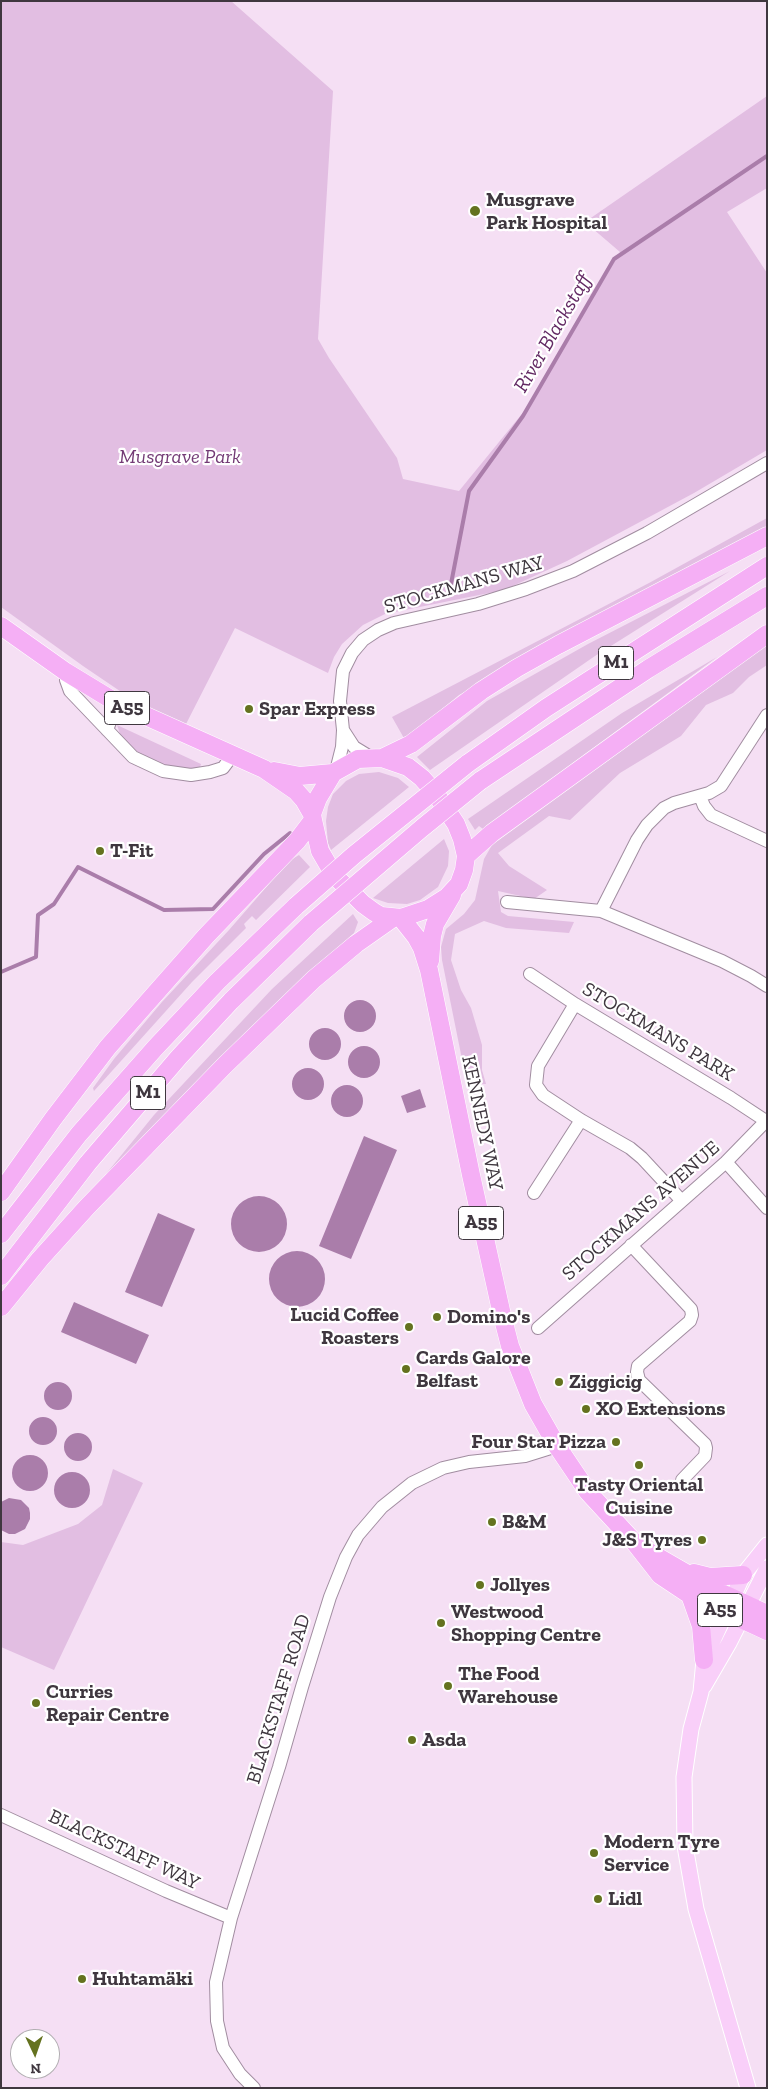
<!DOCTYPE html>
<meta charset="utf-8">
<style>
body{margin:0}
#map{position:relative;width:768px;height:2089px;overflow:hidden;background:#f5dff4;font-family:"Zilla Slab",serif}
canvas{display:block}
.frame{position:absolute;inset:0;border:2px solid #3f373f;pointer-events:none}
.north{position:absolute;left:10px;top:2029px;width:50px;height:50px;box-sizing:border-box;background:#fff;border:1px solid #b2afb2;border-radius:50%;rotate:177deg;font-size:14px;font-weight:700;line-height:20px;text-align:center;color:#3f373f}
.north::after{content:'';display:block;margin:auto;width:18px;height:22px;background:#64721f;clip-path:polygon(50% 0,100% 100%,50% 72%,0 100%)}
</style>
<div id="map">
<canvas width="768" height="2089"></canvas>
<div class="frame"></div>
<div class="north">N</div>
</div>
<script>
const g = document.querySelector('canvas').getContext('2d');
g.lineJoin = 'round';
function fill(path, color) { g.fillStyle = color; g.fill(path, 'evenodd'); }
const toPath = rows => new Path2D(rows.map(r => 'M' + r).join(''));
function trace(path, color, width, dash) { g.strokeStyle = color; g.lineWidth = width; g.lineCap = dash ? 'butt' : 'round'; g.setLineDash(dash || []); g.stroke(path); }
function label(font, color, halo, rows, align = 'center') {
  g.font = font + ' "Zilla Slab",serif'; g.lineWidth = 4.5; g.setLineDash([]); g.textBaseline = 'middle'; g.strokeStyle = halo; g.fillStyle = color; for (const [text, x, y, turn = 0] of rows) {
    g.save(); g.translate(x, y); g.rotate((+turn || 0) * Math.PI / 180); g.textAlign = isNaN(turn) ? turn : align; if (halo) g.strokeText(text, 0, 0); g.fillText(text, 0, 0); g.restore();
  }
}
const green = toPath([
 [1,1,231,1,333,91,318,339,329,358,397,458,403,479,459,491,530,404,620,252,585,222,767,96,767,188,727,212,767,273,767,450,694,493,567,561,504,590,385,614,363,625,342,644,334,657,328,673,235,628,185,726,142,706,83,666,1,607],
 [767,518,767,529,459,695,405,740,392,717,649,583],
 [730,571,595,656,430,770,417,757,487,701,588,644],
 [767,645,767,665,749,677,733,693,706,705,681,736,620,773,570,820,549,816,498,853,509,866,547,890,534,899,498,891,501,912,508,916,574,922,569,933,506,928,484,921,455,934,451,960,461,990,471,1008,482,1045,482,1070,486,1084,467,1084,442,960,441,947,446,929,464,914,475,900,484,859,492,845],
 [717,657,483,829,479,826,475,830,468,819,622,713],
 [117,725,201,764,200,767,197,769,167,767,136,753,120,734],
 [379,772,398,778,409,787,331,850,328,843,326,821,328,807,333,794,346,781,359,774],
 [444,839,449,851,448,866,438,887,420,900,407,904,388,903,373,898],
 [299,855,310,867,256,920,252,916,244,924,246,928,192,982,94,1091,93,1088,114,1059,162,1002,229,930,289,861],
 [353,914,358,922,354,933,295,986,223,1055,114,1171,106,1174,154,1115,272,989],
 [113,1469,143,1483,54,1670,1,1647,1,1542,23,1545,78,1524,102,1505]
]);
const water = toPath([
 '344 1016a16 16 0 1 1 32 0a16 16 0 1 1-32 0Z',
 '309 1044a16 16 0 1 1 32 0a16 16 0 1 1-32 0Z',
 '348 1062a16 16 0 1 1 32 0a16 16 0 1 1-32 0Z',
 '292 1084a16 16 0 1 1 32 0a16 16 0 1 1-32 0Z',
 '331 1101a16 16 0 1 1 32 0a16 16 0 1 1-32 0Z',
 [420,1089,426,1107,407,1113,401,1096],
 [364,1136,397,1150,351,1259,319,1246],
 '231 1224a28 28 0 1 1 56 0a28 28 0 1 1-56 0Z',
 [158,1213,195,1229,162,1307,125,1292],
 '269 1279a28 28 0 1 1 56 0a28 28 0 1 1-56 0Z',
 [74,1302,149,1335,136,1364,61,1332],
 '44 1396a14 14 0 1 1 28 0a14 14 0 1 1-28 0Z',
 '29 1431a14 14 0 1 1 28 0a14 14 0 1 1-28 0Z',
 '64 1447a14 14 0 1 1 28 0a14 14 0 1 1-28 0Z',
 '12 1473a18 18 0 1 1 36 0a18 18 0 1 1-36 0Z',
 '54 1490a18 18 0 1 1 36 0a18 18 0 1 1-36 0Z',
 [9,1498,21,1500,29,1508,30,1513,30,1519,25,1529,15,1534,9,1534,1,1530,1,1502]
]);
const stream = toPath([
 [450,589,469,491,523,416,614,259,767,156],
 [1,972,36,957,38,915,54,904,78,867,164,910,213,909,264,854,290,833]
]);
const minor = toPath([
 [66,672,66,680,70,691,133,757,163,771,191,775,210,772,223,768,232,756],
 [107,730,117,703],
 [343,730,354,747,372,758],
 [336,771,342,747,343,730,340,701,343,671,352,653,363,640,378,630,394,623,478,604,526,589,573,571,647,533,767,463],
 [700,796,704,806,711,815,767,841],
 [507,902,601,911,722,961,751,976,767,986],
 [601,911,637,840,647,825,664,808,674,803,709,793,721,786,767,715],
 [530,974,575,1004,731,1098,766,1121],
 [575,1004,538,1066,536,1085,543,1095,581,1120,630,1148,642,1158,681,1200],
 [726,1162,767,1208],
 [534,1193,581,1120],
 [631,1245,691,1309,692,1315,690,1321,638,1366,637,1372,639,1380,705,1444,706,1448,705,1456,682,1480],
 [538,1328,726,1162,767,1120],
 [1,1815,166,1891,231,1918],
 [254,2088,240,2074,223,2048,217,2021,216,1982,231,1918,279,1767,302,1687,330,1597,346,1557,358,1535,382,1507,412,1483,443,1468,469,1462,525,1456,557,1446]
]);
const major = toPath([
 [704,1686,729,1643,767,1568],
 [748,2088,696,1909,685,1846,684,1777,691,1729,701,1692,704,1660,743,1575,767,1545]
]);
const highway = toPath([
 [1,626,66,672,117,703,264,769,296,791,304,800,312,814],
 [382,758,408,767,422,778,436,794,456,824,462,839,466,856,464,870,459,884,447,897,428,909,401,918,381,916,374,912,363,904,334,875,320,851,313,820,312,814,318,798,333,773,358,759,382,758],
 [382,758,411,744,481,691,517,668,558,645,767,536],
 [467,764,546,708,767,566],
 [274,771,300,776,333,773],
 [480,781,648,669,767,596],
 [466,856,492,833,767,634],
 [401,918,416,937,422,948,429,970,471,1175,502,1315,510,1346,533,1404,557,1446,588,1492,635,1543,660,1575,690,1595,767,1631],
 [430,961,432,936,435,924,452,895],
 [1,1192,53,1119,108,1047,206,936,297,841,313,820],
 [1,1234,79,1134,155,1048,217,982,296,906],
 [1,1276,88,1163,179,1057,231,1001,311,923],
 [1,1307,40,1259,87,1207,225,1065,314,979,356,944,393,918],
 [644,1549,717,1591,767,1614],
 [694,1573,710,1577,743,1575],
 [690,1595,701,1626,704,1660]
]);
const highwayBridge = toPath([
 [296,906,354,855,467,764],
 [311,923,422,828,480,781]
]);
const markers = [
 [475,211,6,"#64721f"],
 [249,709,5,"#64721f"],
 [100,851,5,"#64721f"],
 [437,1317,5,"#64721f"],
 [409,1327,5,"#64721f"],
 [406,1369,5,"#64721f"],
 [559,1382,5,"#64721f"],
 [586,1409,5,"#64721f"],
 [616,1442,5,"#64721f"],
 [639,1465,5,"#64721f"],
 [492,1522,5,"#64721f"],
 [702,1540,5,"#64721f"],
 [480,1585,5,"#64721f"],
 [441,1623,5,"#64721f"],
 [448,1686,5,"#64721f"],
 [36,1703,5,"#64721f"],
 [412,1740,5,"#64721f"],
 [594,1853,5,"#64721f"],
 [598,1899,5,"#64721f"],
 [82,1979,5,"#64721f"]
];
const shields = [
 [616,663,35],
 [127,708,45],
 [148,1093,35],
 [481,1223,45],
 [720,1610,45]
];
const shieldNames = [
 ["M1",616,663],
 ["A55",127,708],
 ["M1",148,1093],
 ["A55",481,1223],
 ["A55",720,1610]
];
const poiNames = [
 ["Musgrave",486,200],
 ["Park Hospital",486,223],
 ["Spar Express",259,709],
 ["T-Fit",110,851],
 ["Lucid Coffee",399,1315,"right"],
 ["Roasters",399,1338,"right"],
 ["Domino's",447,1317],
 ["Cards Galore",416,1358],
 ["Belfast",416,1381],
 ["Ziggicig",569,1382],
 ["XO Extensions",596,1409],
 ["Four Star Pizza",606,1442,"right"],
 ["Tasty Oriental",639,1485,"center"],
 ["Cuisine",639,1508,"center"],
 ["B&M",502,1522],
 ["J&S Tyres",692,1540,"right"],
 ["Jollyes",490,1585],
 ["Westwood",451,1612],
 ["Shopping Centre",451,1635],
 ["The Food",458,1674],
 ["Warehouse",458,1697],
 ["Curries",46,1692],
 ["Repair Centre",46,1715],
 ["Asda",422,1740],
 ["Modern Tyre",604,1842],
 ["Service",604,1865],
 ["Lidl",608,1899],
 ["Huhtamäki",92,1979]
];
const parkNames = [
 ["Musgrave Park",180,457]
];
const streetNames = [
 ["STOCKMANS WAY",464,585,-16],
 ["STOCKMANS PARK",658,1032,31],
 ["KENNEDY WAY",482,1123,78],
 ["STOCKMANS AVENUE",641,1211,-41],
 ["BLACKSTAFF ROAD",279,1699,-73],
 ["BLACKSTAFF WAY",124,1850,25]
];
const waterNames = [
 ["River Blackstaff",553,333,-60]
];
fill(green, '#e2bee2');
fill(water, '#aa7daa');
trace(stream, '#aa7daa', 4);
trace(minor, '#a18da0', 14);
trace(major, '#fff', 17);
trace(highway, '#fff', 19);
trace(minor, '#fff', 12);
trace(major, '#f9cff9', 15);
trace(highway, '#f5aff5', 18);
trace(highwayBridge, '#fff', 19, []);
trace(highwayBridge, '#f5aff5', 18);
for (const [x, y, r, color] of markers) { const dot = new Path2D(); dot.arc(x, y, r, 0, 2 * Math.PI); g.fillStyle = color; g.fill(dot); trace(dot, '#fff', 2); }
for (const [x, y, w] of shields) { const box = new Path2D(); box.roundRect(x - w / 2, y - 16.5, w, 33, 4); g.fillStyle = '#fff'; g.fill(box); trace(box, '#3f373f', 1); }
label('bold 19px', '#3f373f', null, shieldNames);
label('bold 20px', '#3f373f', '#fff', poiNames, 'left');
label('italic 20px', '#733a75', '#fff', parkNames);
label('20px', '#3f373f', '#fff', streetNames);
label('italic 21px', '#632a64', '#fff', waterNames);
</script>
